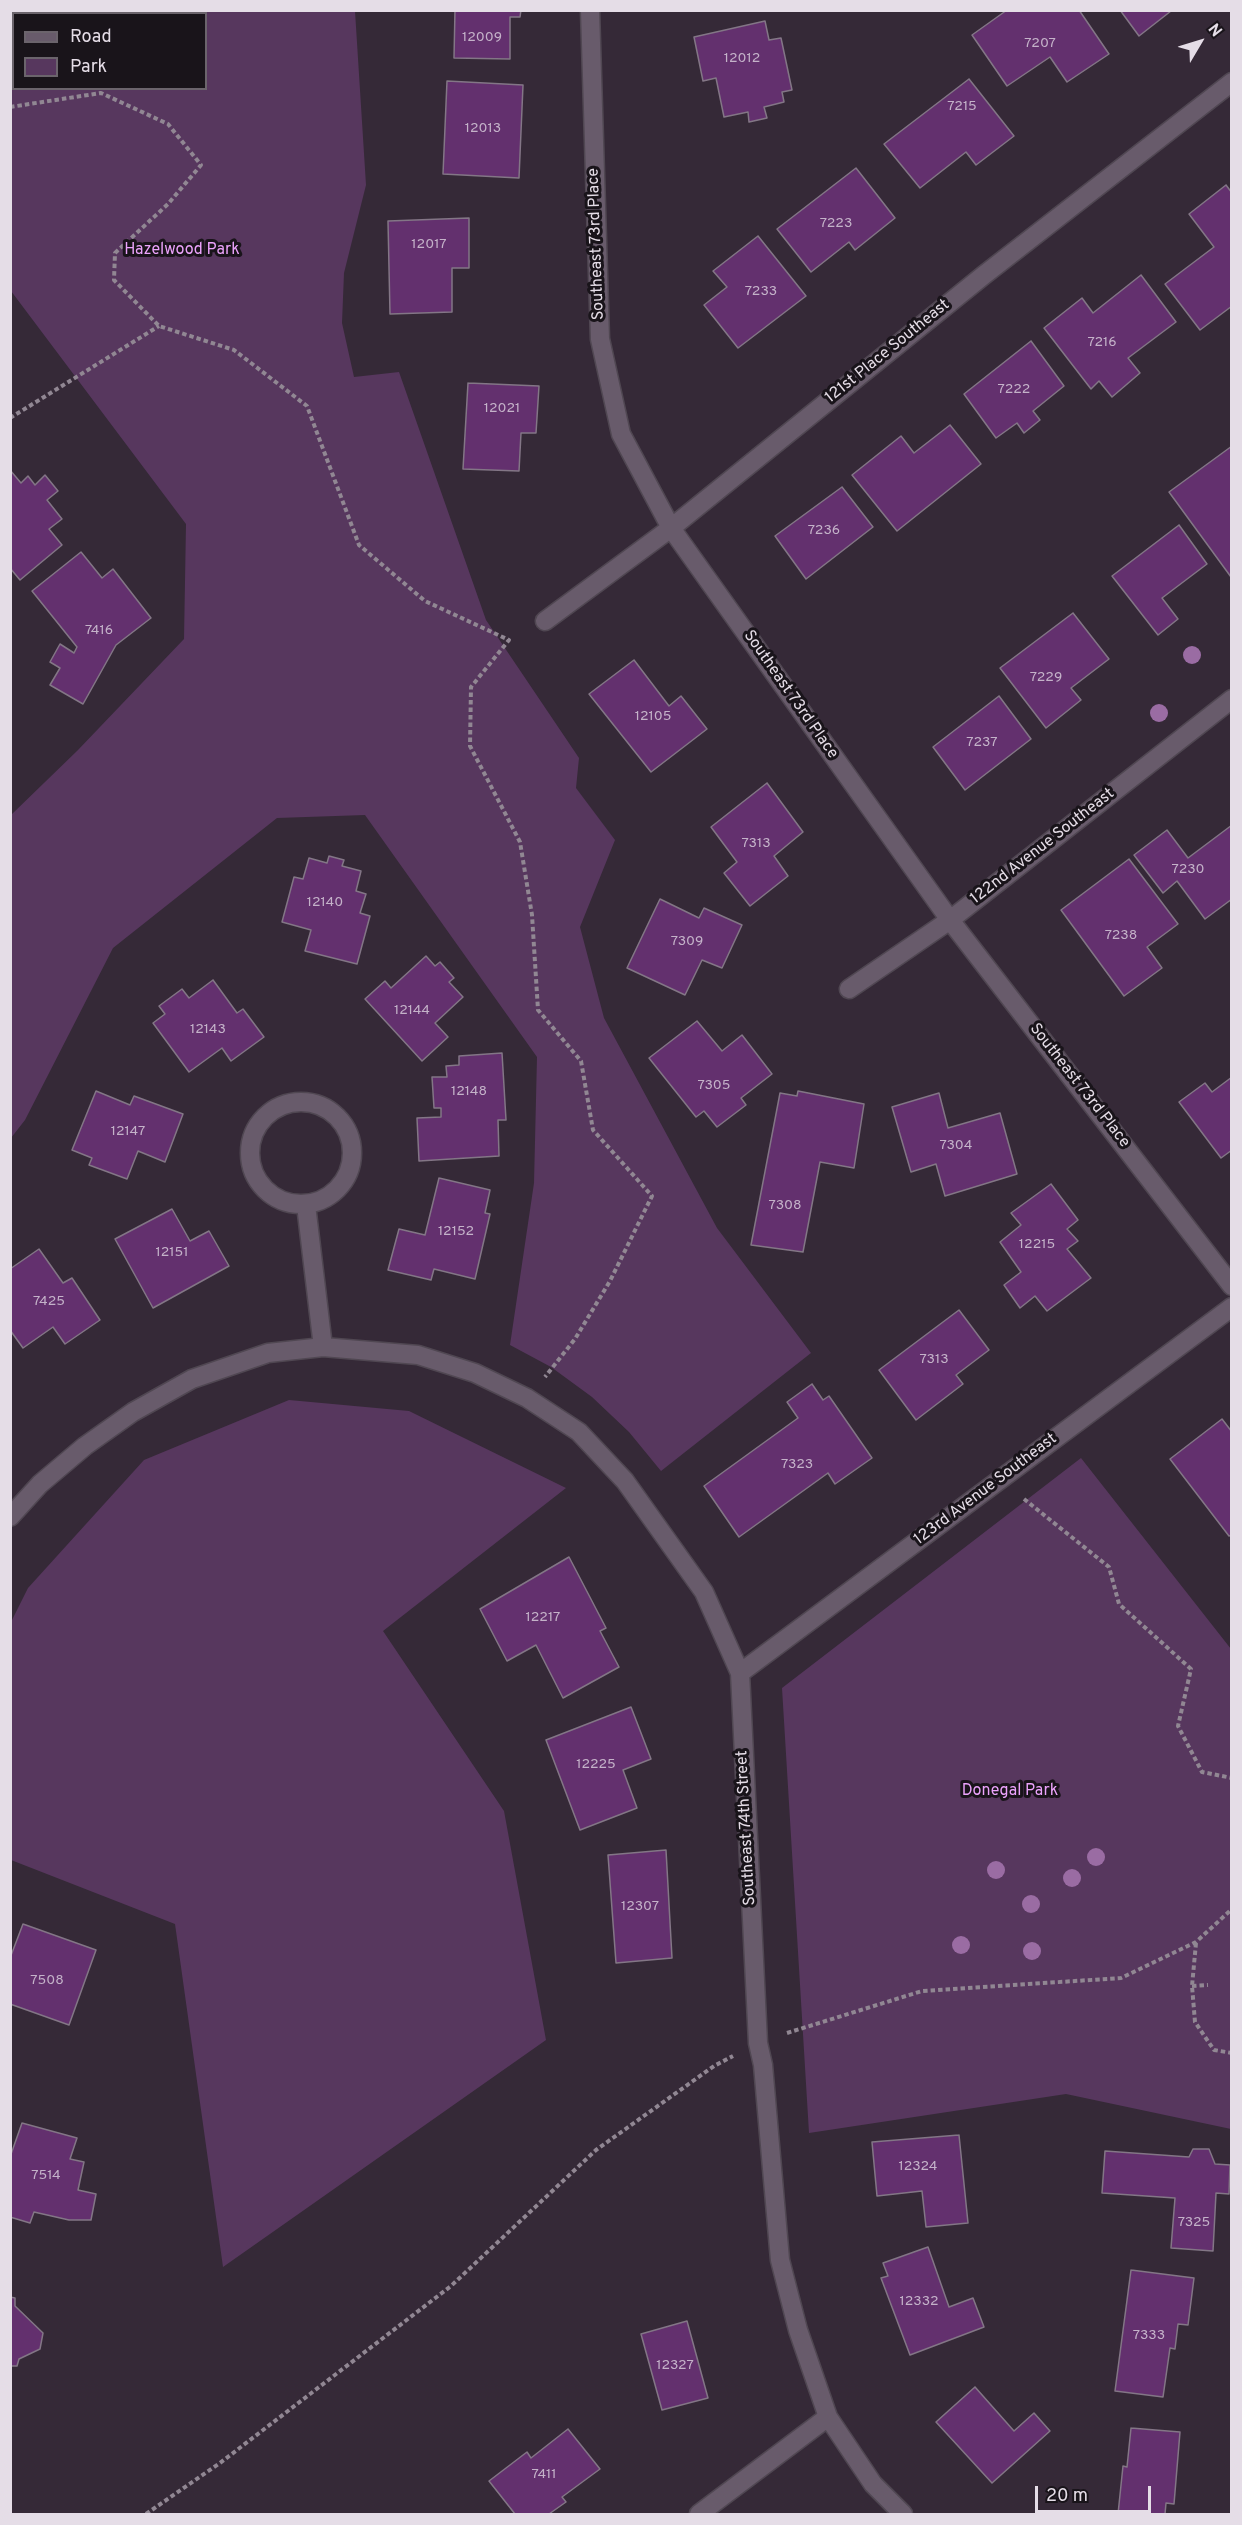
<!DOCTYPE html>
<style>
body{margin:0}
#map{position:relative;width:1242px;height:2525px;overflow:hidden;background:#352937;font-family:Overpass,sans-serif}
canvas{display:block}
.frame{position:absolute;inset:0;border:12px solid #e5dde7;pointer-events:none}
.legend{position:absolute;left:12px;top:12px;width:195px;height:78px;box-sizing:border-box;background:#19141a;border:2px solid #6b646c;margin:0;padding:8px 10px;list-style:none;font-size:18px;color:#e5dde7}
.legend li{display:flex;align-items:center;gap:12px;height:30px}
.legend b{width:30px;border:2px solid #6b646c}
.north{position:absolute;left:1170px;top:12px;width:60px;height:60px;-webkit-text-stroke:4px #19141a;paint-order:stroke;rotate:52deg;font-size:16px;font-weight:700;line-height:24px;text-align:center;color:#e5dde7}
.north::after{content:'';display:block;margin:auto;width:21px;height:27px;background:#e5dde7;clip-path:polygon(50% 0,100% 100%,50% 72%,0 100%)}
.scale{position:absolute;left:1035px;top:2486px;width:116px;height:27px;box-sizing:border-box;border:3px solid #e5dde7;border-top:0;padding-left:8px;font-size:18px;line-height:21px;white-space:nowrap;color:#e5dde7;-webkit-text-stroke:4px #19141a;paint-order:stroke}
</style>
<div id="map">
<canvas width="1242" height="2525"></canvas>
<div class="frame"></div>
<ul class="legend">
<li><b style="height:8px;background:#685b6b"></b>Road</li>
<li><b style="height:16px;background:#57375e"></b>Park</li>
</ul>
<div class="north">N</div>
<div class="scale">20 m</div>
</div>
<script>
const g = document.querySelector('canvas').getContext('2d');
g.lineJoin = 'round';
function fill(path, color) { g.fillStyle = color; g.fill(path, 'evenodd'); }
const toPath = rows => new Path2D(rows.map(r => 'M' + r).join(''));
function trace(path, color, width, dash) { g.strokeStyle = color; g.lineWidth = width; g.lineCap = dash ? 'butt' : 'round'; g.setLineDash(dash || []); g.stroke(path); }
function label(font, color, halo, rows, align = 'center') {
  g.font = font + ' Overpass,sans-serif'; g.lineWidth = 6; g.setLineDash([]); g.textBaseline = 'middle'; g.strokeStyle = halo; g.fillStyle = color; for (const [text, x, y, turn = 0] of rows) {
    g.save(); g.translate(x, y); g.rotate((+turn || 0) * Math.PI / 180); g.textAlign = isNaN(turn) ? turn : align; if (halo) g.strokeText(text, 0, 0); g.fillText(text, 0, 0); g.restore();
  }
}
const green = toPath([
 [11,10,355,11,366,185,344,273,342,323,354,377,399,372,486,620,579,758,576,788,615,840,580,927,604,1018,717,1228,811,1353,661,1471,629,1432,592,1397,551,1367,510,1345,534,1183,537,1057,365,815,277,818,113,948,25,1120,11,1138,11,815,78,750,184,639,186,524,11,291],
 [14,14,206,14,206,88,14,88],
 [289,1400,409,1411,566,1488,383,1631,504,1811,546,2040,223,2267,175,1924,11,1860,11,1622,28,1588,144,1460],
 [1081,1458,1231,1649,1231,2129,1066,2094,809,2133,782,1688]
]);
const building = toPath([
 [455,10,521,10,520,17,510,17,510,59,454,58,455,10],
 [1007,10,1079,10,1109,54,1067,82,1050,57,1007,86,972,35,1007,10],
 [1120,10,1170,10,1171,11,1139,36,1120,10],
 [765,21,769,40,781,38,792,90,782,92,784,102,764,107,767,118,749,122,748,112,724,117,716,78,703,81,694,37,765,21],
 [969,79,1014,136,976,165,966,152,920,188,884,144,969,79],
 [447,81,523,85,519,178,443,174,447,81],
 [856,168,895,218,855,250,849,242,811,272,777,229,856,168],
 [1226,185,1232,193,1232,306,1200,330,1165,284,1214,247,1189,214,1226,185],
 [469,218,469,268,452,268,452,312,390,314,388,221,469,218],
 [758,236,806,296,738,348,704,305,727,287,713,271,758,236],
 [1141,275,1176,322,1128,358,1140,373,1112,397,1099,381,1091,389,1044,328,1082,298,1093,313,1141,275],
 [1031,341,1064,386,1033,411,1040,420,1024,433,1017,423,996,438,964,394,1031,341],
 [468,383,539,386,536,433,521,433,519,471,463,469,468,383],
 [950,425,981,464,897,531,852,475,901,436,914,453,950,425],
 [1232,446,1232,577,1231,577,1169,492,1232,446],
 [10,470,21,483,28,476,35,485,45,475,58,491,47,500,62,519,49,529,62,545,20,580,10,568,10,470],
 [842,487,873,527,806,579,775,536,842,487],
 [1179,525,1207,564,1162,598,1178,619,1158,635,1112,576,1179,525],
 [81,552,102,578,113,569,151,618,116,645,83,704,50,685,60,668,50,662,60,644,74,653,77,647,32,591,81,552],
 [1073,613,1109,659,1071,688,1081,700,1046,728,1000,668,1073,613],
 [634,660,669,706,681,696,707,729,651,772,589,694,634,660],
 [999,696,1031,739,965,790,933,747,999,696],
 [767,783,803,832,774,856,788,876,750,906,724,873,737,862,711,827,767,783],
 [1232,825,1232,899,1205,919,1177,881,1163,893,1134,855,1167,830,1188,858,1232,825],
 [329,856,344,860,342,866,361,871,356,891,366,894,360,913,370,916,357,964,305,951,311,930,282,922,294,877,303,879,309,858,327,863,329,856],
 [1129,859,1178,924,1147,947,1162,968,1124,996,1061,910,1129,859],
 [660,899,699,918,704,908,742,925,722,968,702,960,685,995,627,968,660,899],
 [426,956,435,966,440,962,454,978,449,982,463,997,435,1023,448,1037,422,1061,365,999,385,981,391,988,426,956],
 [213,980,237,1013,243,1009,264,1037,231,1061,222,1048,189,1072,153,1023,165,1014,159,1006,182,989,189,998,213,980],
 [697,1021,722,1051,742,1035,772,1074,741,1098,746,1105,717,1127,704,1111,696,1117,649,1058,697,1021],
 [502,1053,506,1120,498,1120,499,1156,419,1161,417,1118,441,1117,441,1108,434,1108,432,1077,447,1077,446,1066,459,1065,459,1056,502,1053],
 [1232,1077,1232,1150,1221,1158,1179,1102,1205,1083,1212,1092,1232,1077],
 [96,1091,130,1105,134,1096,183,1114,165,1162,138,1151,127,1179,89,1165,92,1158,72,1150,96,1091],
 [798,1091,864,1104,854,1168,820,1162,803,1252,751,1245,780,1093,797,1096,798,1091],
 [939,1093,948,1128,1000,1113,1017,1174,945,1196,936,1164,911,1172,892,1107,939,1093],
 [439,1178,490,1190,485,1213,490,1214,475,1279,434,1269,431,1280,388,1270,399,1229,425,1235,439,1178],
 [1051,1184,1078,1220,1067,1229,1078,1241,1067,1249,1091,1278,1047,1311,1035,1296,1020,1308,1004,1285,1021,1272,1000,1242,1021,1225,1011,1213,1051,1184],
 [172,1209,190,1241,209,1231,229,1266,153,1308,115,1239,172,1209],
 [39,1249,63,1283,72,1278,100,1320,65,1344,53,1327,23,1348,10,1330,10,1269,39,1249],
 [959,1310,989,1350,956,1375,963,1384,916,1420,879,1370,959,1310],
 [812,1384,823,1400,829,1396,872,1458,835,1484,828,1473,739,1537,704,1486,798,1418,787,1402,812,1384],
 [1222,1419,1232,1432,1232,1535,1229,1536,1170,1459,1222,1419],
 [569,1557,606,1628,600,1631,619,1667,563,1698,536,1645,507,1661,480,1609,569,1557],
 [631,1707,651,1759,623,1770,637,1808,580,1830,546,1740,631,1707],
 [666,1850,672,1958,616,1963,608,1855,666,1850],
 [23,1924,96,1950,69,2025,10,2004,10,1958,23,1924],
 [22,2123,77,2138,70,2159,84,2162,78,2190,96,2194,91,2220,69,2220,34,2212,30,2223,10,2217,10,2157,22,2123],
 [959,2135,968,2223,926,2227,922,2191,877,2196,872,2142,959,2135],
 [1193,2149,1209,2149,1215,2164,1230,2165,1229,2194,1216,2193,1213,2251,1171,2248,1175,2198,1102,2193,1105,2151,1189,2157,1193,2149],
 [928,2247,949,2307,973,2298,984,2327,910,2355,881,2278,888,2276,883,2263,928,2247],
 [1131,2270,1194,2278,1188,2325,1178,2324,1175,2349,1170,2348,1163,2397,1115,2391,1131,2270],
 [10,2297,15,2298,15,2306,43,2333,40,2349,19,2359,17,2366,10,2366,10,2297],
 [687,2321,708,2398,662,2410,641,2334,687,2321],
 [975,2387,1014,2431,1034,2413,1050,2431,992,2483,936,2422,975,2387],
 [1131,2428,1180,2432,1174,2504,1166,2503,1165,2514,1118,2514,1123,2466,1127,2467,1131,2428],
 [568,2429,600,2469,562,2497,566,2502,549,2514,515,2514,489,2481,527,2452,531,2458,568,2429]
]);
const path = toPath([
 [10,107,101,93,168,124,201,165,168,204,115,253,114,280,159,326,234,350,307,406,359,545,425,601,509,640,471,687,470,746,520,842,532,915,538,1010,581,1061,593,1130,652,1196,610,1281,575,1339,545,1377],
 [10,418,159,326],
 [1024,1499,1109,1567,1119,1604,1191,1669,1178,1726,1202,1772,1232,1778],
 [1196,1943,1192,1986,1195,2022,1214,2050,1232,2053],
 [1192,1986,1208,1985],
 [787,2033,922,1991,1121,1978,1196,1942,1232,1909],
 [146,2514,220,2463,451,2286,596,2150,714,2066,733,2056]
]);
const street = toPath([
 [590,10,600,339,621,434,671,528,950,920,1232,1286],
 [545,621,671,528,984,275,1232,82],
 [849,989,950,920,1232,699],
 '250 1153a51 51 0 1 1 102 0a51 51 0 1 1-102 0Z',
 [306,1205,323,1347],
 [10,1517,40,1484,85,1446,133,1412,192,1379,268,1353,323,1347,418,1355,475,1373,527,1398,579,1432,625,1481,704,1592,740,1673,758,2043,763,2065,780,2260,798,2330,828,2417,873,2484,903,2514],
 [740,1673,1232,1307],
 [699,2514,828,2417]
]);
const trees = [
 [1192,655],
 [1159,713],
 [1096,1857],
 [996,1870],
 [1072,1878],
 [1031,1904],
 [961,1945],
 [1032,1951]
];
const numberNames = [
 ["12009",482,38],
 ["7207",1040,44],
 ["12012",742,59],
 ["7215",962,107],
 ["12013",483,129],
 ["7223",836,224],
 ["12017",429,245],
 ["7233",761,292],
 ["7216",1102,343],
 ["7222",1014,390],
 ["12021",502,409],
 ["7236",824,531],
 ["7416",99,631],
 ["7229",1046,678],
 ["12105",653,717],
 ["7237",982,743],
 ["7313",756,844],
 ["7230",1188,870],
 ["12140",325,903],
 ["7238",1121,936],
 ["7309",687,942],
 ["12144",412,1011],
 ["12143",208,1030],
 ["7305",714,1086],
 ["12148",469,1092],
 ["12147",128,1132],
 ["7304",956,1146],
 ["7308",785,1206],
 ["12152",456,1232],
 ["12215",1037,1245],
 ["12151",172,1253],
 ["7425",49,1302],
 ["7313",934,1360],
 ["7323",797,1465],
 ["12217",543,1618],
 ["12225",596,1765],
 ["12307",640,1907],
 ["7508",47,1981],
 ["12324",918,2167],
 ["7514",46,2176],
 ["7325",1194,2223],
 ["12332",919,2302],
 ["7333",1149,2336],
 ["12327",675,2366],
 ["7411",544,2475]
];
const streetNames = [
 ["Southeast 73rd Place",597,244,-92],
 ["121st Place Southeast",888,352,-39],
 ["Southeast 73rd Place",790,695,55],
 ["122nd Avenue Southeast",1043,847,-38],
 ["Southeast 73rd Place",1079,1086,52],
 ["123rd Avenue Southeast",986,1490,-37],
 ["Southeast 74th Street",747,1828,-93]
];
const parkNames = [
 ["Hazelwood Park",182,251],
 ["Donegal Park",1010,1792]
];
fill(green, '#57375e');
fill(building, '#63306e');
trace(building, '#837686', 1.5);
trace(street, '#504752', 21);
trace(path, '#918793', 4, [4.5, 3]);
trace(street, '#685b6b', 18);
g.fillStyle = '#9a6ca3';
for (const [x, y] of trees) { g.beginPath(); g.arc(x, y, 9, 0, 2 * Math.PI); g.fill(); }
label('14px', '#c4b2c9', null, numberNames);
label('16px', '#e5dde7', '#19141a', streetNames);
label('16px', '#eca3fc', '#19141a', parkNames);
</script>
